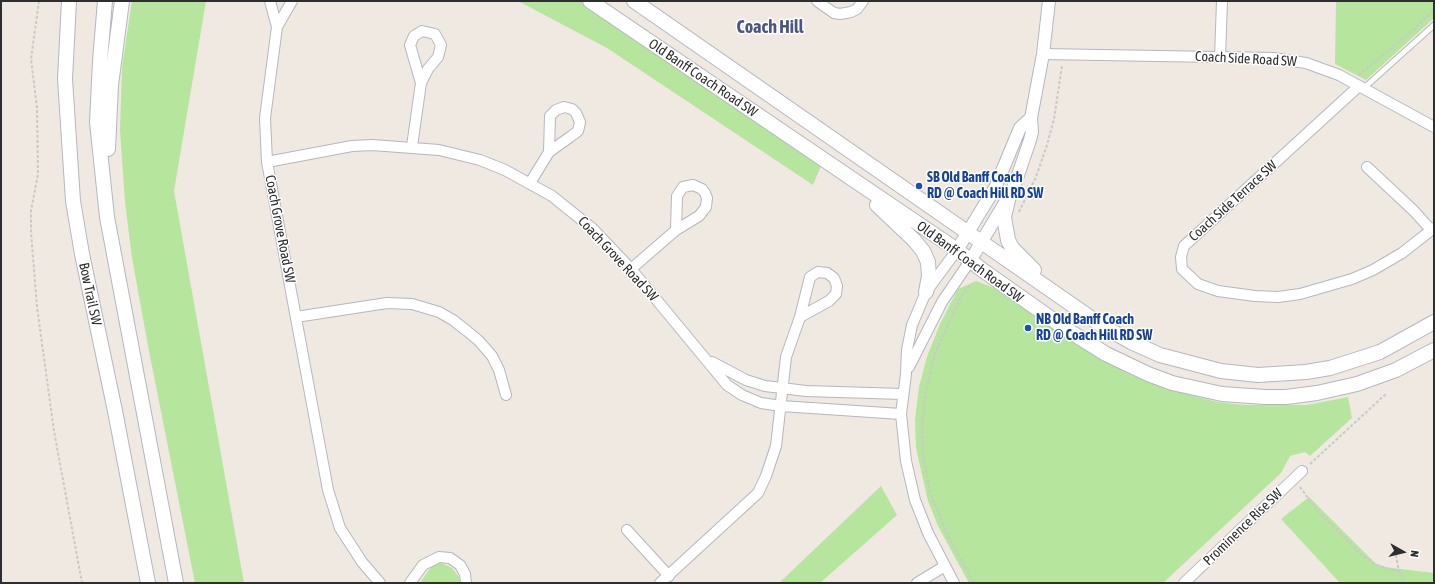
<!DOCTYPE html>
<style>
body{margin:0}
#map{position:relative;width:1435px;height:584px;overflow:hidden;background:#efe9e1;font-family:"Asap Condensed",sans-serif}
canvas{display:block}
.frame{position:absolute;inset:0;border:2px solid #2e2e2e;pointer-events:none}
.north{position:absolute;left:1383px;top:532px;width:40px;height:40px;-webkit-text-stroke:3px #fff;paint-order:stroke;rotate:98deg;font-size:11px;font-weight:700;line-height:16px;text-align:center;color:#2e2e2e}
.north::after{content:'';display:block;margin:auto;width:14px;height:18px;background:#2e2e2e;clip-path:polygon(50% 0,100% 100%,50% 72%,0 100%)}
</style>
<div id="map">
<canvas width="1435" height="584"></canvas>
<div class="frame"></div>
<div class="north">N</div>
</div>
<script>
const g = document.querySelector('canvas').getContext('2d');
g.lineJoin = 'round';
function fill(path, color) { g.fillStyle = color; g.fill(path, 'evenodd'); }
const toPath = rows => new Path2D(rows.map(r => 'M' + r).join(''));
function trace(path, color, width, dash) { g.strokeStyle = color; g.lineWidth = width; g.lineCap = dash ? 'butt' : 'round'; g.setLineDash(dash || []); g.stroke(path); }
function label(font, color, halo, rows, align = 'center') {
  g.font = font + ' "Asap Condensed",sans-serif'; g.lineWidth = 3; g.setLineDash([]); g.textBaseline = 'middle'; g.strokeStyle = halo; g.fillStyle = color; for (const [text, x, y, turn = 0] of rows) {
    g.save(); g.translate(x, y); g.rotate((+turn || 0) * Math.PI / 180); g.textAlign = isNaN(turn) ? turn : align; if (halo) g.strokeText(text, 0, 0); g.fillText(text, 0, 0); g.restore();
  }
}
const green = toPath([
 [132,1,206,1,174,191,244,583,195,583,149,351,132,258,125,202,120,130,122,67],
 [518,1,582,1,821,166,813,185,607,48],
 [1336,1,1434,1,1434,18,1366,80,1335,64],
 [976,281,994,288,1074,343,1131,375,1162,387,1217,402,1245,405,1307,405,1348,397,1352,418,1310,456,1305,452,1290,456,1281,473,1163,583,969,583,938,526,928,501,916,448,915,419,919,387,927,357,940,324,958,289],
 [881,486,897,515,820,583,779,583],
 [1309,497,1375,563,1384,567,1434,573,1434,583,1340,583,1281,519],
 [436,563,442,563,452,568,459,577,460,583,420,583,431,567]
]);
const path = toPath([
 [39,1,31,59,37,108,38,174,31,211,31,232,37,307,54,431,82,583],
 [1359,75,1412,31,1434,10],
 [1019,212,1036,177,1047,145,1054,119,1062,66],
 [970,286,962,295,935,353,926,391,922,424,923,453,930,493,948,536,974,583],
 [1310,464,1387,393],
 [1300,487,1317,510,1364,557,1377,565,1399,572,1405,583],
 [1396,555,1399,572]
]);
const service = toPath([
 [1364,88,1434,25]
]);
const minor = toPath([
 [270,1,277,27,292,1],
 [817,1,834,13,840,14,851,12,857,9,863,1],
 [277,27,265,118,267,162,328,490,340,528,362,562,380,583],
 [422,31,435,34,441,45,438,57,428,69,421,83,410,45,414,36,422,31],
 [1043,54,1273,58,1306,63,1339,75,1434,127],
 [1220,57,1222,1],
 [1359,86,1184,246,1181,257,1182,269,1198,284,1218,291,1255,296,1278,297,1300,294,1352,279,1373,270,1402,253,1434,228],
 [564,107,572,109,576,113,580,122,579,127,578,131,570,137,549,152,550,116,556,110,564,107],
 [412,146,421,83],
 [267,162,352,146,372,145,439,150,480,160,505,170,552,196,593,229,631,269,727,385,742,395,761,403,781,406,901,414],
 [1367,167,1414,211,1431,230],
 [530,183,549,152],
 [693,185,702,189,705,193,707,198,706,207,699,216,676,230,677,196,683,187,693,185],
 [631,269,676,230],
 [818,272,827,273,834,278,837,286,836,294,829,301,800,317,810,277,818,272],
 [296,317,387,303,412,304,439,312,453,320,467,331,479,341,492,356,499,370,506,395],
 [712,362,746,380,765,386,806,391,903,394],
 [909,367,942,302,970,261],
 [627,530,669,576],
 [410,583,423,565,439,557,450,558,460,565,465,574,466,583],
 [660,583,758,493,766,476,776,446,786,357,800,317],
 [917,583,945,566],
 [954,583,928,533,915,500,906,461,901,414,906,374,907,350,912,325,926,292,957,250],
 [1184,583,1302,471]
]);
const tertiary = toPath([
 [957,250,995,188,1020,128,1031,118],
 [970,261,1009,196,1016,181,1030,140,1032,132,1031,118,1043,54,1049,1]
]);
const secondary = toPath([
 [69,1,65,79,73,201,82,254,115,411,148,583],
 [105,1,100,61,97,122,107,217,176,583],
 [590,1,957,250,981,269,1066,329,1106,354,1148,374,1172,383,1222,394,1265,397,1286,397,1317,393,1357,384,1396,370,1434,350],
 [634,1,1101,325,1131,342,1160,355,1221,371,1258,375,1306,372,1330,368,1380,352,1434,322],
 [108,149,111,85,122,1],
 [1009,196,1004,217,1008,240,1012,248,1034,270],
 [877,205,914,240,923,251,928,262,929,276,926,292]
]);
const markers = [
 [919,186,4,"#1a4fb4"],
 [1028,328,4,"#1a4fb4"]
];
const streetNames = [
 ["Coach Side Road SW",1246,59,3],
 ["Old Banff Coach Road SW",703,78,34],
 ["Coach Side Terrace SW",1233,201,-42],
 ["Coach Grove Road SW",280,229,79],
 ["Coach Grove Road SW",618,259,47],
 ["Old Banff Coach Road SW",970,262,36],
 ["Bow Trail SW",90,294,78],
 ["Prominence Rise SW",1243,527,-44]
];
const transitNames = [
 ["SB Old Banff Coach",927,178],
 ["RD @ Coach Hill RD SW",927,194],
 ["NB Old Banff Coach",1036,320],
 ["RD @ Coach Hill RD SW",1036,336]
];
const districtNames = [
 ["Coach Hill",770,27]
];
fill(green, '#b6e59e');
trace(service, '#b4b7c1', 7);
trace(minor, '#b4b7c1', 12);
trace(tertiary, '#b4b7c1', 14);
trace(secondary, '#b4b7c1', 16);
trace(path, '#c9c9c9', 2, [3, 2]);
trace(service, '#fff', 5);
trace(minor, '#fff', 10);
trace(tertiary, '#fff', 12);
trace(secondary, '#fff', 14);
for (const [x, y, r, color] of markers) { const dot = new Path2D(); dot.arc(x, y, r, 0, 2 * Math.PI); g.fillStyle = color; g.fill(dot); trace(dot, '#fff', 1.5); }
label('14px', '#2e2e2e', '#fff', streetNames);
label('bold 14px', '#164399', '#fff', transitNames, 'left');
label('bold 18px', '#4d5680', '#fff', districtNames);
</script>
